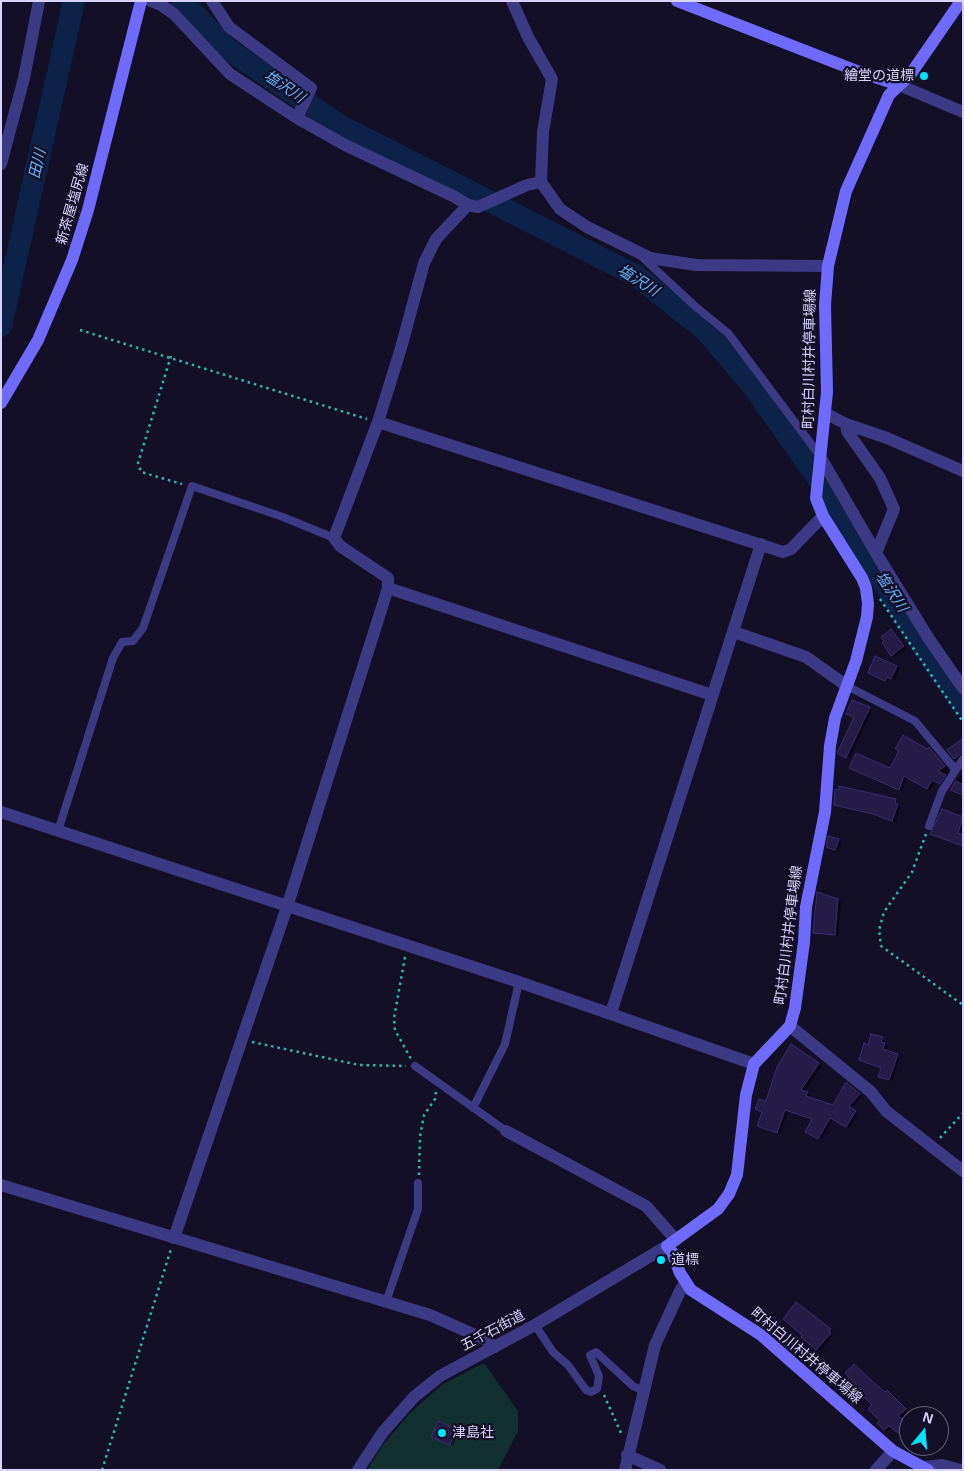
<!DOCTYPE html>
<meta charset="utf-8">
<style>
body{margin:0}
#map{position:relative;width:964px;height:1471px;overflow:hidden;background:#130f26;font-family:Helvetica,sans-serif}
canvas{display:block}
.frame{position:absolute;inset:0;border:2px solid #d9d4ff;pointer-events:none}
.north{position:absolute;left:899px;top:1406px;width:50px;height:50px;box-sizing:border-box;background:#130f26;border:1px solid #625e7d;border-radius:50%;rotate:17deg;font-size:14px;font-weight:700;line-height:20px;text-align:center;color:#d9d4ff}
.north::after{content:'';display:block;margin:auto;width:18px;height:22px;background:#00e5ff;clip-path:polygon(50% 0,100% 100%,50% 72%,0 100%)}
</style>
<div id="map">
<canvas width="964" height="1471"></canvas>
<div class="frame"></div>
<div class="north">N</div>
</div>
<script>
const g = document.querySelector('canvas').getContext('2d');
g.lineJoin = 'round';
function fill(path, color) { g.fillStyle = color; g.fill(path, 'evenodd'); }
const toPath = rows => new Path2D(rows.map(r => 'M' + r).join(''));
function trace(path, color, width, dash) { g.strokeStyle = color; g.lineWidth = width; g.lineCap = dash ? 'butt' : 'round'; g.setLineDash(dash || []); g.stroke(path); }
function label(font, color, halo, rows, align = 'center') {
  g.font = font + ' Helvetica,"Noto Sans JP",sans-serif'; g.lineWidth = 4.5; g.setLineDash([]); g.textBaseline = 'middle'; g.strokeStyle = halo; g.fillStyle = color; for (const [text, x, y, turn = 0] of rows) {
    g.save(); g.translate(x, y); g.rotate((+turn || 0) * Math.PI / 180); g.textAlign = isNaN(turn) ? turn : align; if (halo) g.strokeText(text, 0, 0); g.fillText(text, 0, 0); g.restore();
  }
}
const green = toPath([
 [484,1363,518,1411,518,1431,498,1470,367,1470,382,1446,410,1413,443,1384]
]);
const shadow = toPath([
 [892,630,907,648,895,657,886,641],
 [897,667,900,668,895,680,890,678,889,681,872,674],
 [869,708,872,710,850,758,842,755],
 [963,744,963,757,959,761,949,751],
 [929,748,951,773,944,785,936,781,930,790,907,776,902,791,854,770,890,770],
 [963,772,963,795,951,789],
 [896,800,900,807,896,822,878,815],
 [943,810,963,818,963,846],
 [838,840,841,842,839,850,831,848],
 [838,900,841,902,838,936,814,932],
 [882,1039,888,1046,886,1051,900,1057,892,1081,883,1078,882,1068,869,1046],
 [791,1045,822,1066,804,1092,810,1095,809,1098,834,1106,850,1086,862,1096,851,1109,858,1113,850,1128,834,1118,821,1140,806,1131,813,1119,788,1111,780,1134,762,1127,766,1103],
 [800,1305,833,1331,831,1334,833,1335,820,1351,802,1337],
 [855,1365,886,1393,891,1393,908,1411,900,1419,909,1425,909,1439,892,1427,888,1431,879,1423,881,1421,874,1405,861,1388],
 [438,1422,459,1432,453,1446,436,1438]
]);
const river = toPath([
 [182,1,228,49,341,126,637,276,706,331,752,385,829,494,918,639,963,705],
 [1,326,74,1]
]);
const building = toPath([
 [891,629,904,646,891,656,882,642,884,641,881,637,891,629],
 [875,656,897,666,891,679,887,677,885,681,868,673,875,656],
 [852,700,870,707,846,758,838,754,838,751,854,717,846,714,852,700],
 [903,735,927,749,929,747,945,766,938,771,946,775,940,784,932,780,927,789,904,776,899,790,849,768,856,753,890,768,899,751,895,749,903,735],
 [963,738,963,752,954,759,947,750,963,738],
 [956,781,963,785,963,795,950,790,956,781],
 [839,786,896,799,895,803,898,804,892,821,873,814,834,805,835,789,839,790,839,786],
 [942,809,963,817,958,833,963,835,963,846,930,834,942,809],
 [828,836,839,839,835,850,826,847,828,836],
 [817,892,838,899,835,935,813,933,817,892],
 [871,1034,883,1037,881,1042,885,1043,883,1049,898,1054,889,1080,878,1077,881,1068,859,1060,864,1043,868,1045,871,1034],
 [791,1044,819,1063,801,1090,808,1092,806,1096,833,1105,846,1082,860,1094,849,1106,856,1111,846,1127,830,1118,818,1139,805,1132,812,1119,785,1110,777,1133,757,1126,762,1112,755,1109,759,1099,766,1101,777,1067,791,1044],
 [796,1302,831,1329,829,1331,831,1333,816,1350,801,1337,802,1335,783,1319,796,1302],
 [854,1364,872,1381,885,1392,887,1390,906,1409,898,1416,909,1424,909,1441,889,1426,884,1430,877,1423,880,1421,868,1409,872,1405,857,1390,859,1388,845,1373,854,1364],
 [438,1421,456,1429,450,1445,431,1437,438,1421]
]);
const path = toPath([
 [80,330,367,419],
 [171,356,138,463,141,472,182,484],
 [880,599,963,722],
 [926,834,912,872,884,912,879,930,881,946,963,1005],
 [405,957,394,1018,395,1030,411,1059],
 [252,1042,359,1065,406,1066],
 [940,1138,963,1113],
 [419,1175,420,1137,424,1115,435,1099,436,1092],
 [604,1395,621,1433],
 [102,1470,171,1249]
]);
const service = toPath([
 [641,256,696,307,728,333,820,456],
 [847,686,915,721,955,769],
 [929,826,942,791,963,759],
 [58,831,113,658,122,642,133,641,143,628,192,486,283,517,334,538],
 [415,1066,506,1131],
 [473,1108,505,1044,519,982],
 [386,1302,418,1209,418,1183],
 [535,1325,553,1352,568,1365,586,1390,591,1392,597,1389,599,1376,590,1355,596,1352,633,1386,643,1391]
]);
const minor = toPath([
 [151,1,161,5,174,14,230,74,297,118,345,145,453,196,468,205,478,207,527,185,541,182],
 [212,1,229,27,311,88,297,118],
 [512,1,528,37,552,79,543,132,541,182,560,209,587,227,650,258,696,265,828,266],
 [1,164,24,78,39,1],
 [825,413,846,424,887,438,963,471],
 [378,422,783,552,791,549,823,516],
 [846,424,847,431,880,478,894,509,876,553],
 [821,458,876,553,929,639,963,688],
 [388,588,712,695],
 [734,632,806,657,847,686],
 [1,812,519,982,754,1064],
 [611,1013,761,544],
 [790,1026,871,1092,886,1111,963,1171],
 [506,1131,646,1206,676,1240],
 [1,1185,430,1315,484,1339,495,1347],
 [174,1238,287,907,388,588,388,578,340,546,334,538,378,422,401,348,424,263,436,239,468,205],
 [627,1455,660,1470],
 [925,1467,942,1465,961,1470],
 [625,1470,655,1345,680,1291,685,1283],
 [876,1470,893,1451]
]);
const tertiary = toPath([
 [899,85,963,112],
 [358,1470,383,1432,414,1397,440,1376,535,1325,667,1246]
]);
const secondary = toPath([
 [677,1,857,71,899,85],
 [1,403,38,340,72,260,88,210,141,1],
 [928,1470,893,1451,761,1335,691,1290,680,1273,672,1252,667,1246,718,1209,729,1194,737,1175,746,1095,754,1064,790,1026,795,1008,804,942,806,907,825,812,830,746,835,718,856,661,867,617,868,604,866,588,862,578,823,516,816,498,827,392,825,305,828,266,846,191,889,95,910,75,961,1]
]);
const markers = [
 [924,76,5,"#00e5ff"],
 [661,1260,5,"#00e5ff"],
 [442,1433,5,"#00e5ff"]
];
const poiNames = [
 ["繪堂の道標",914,76,"right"],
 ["道標",671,1260],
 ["津島社",452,1433]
];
const streetNames = [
 ["新茶屋塩尻線",73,204,-74],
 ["町村白川村井停車場線",810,359,-89],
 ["町村白川村井停車場線",789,935,-83],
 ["五千石街道",493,1331,-28],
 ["町村白川村井停車場線",806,1356,40]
];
const waterNames = [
 ["塩沢川",284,87,34],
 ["田川",38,164,-77],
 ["塩沢川",638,281,33],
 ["塩沢川",891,592,57]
];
fill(green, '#12302f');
fill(shadow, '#0007');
trace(river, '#0c2248', 22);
fill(building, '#241b47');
trace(building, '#3b2d73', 1);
trace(path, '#2fb8b0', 2.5, [2.5, 4]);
trace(service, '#3d3a85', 8);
trace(minor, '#3d3a85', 12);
trace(tertiary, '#3d3a85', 12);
trace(secondary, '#6f6bff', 12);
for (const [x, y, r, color] of markers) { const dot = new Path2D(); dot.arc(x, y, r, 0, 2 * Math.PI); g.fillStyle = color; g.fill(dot); trace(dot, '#130f26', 2); }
label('14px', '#d9d4ff', '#130f26', poiNames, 'left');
label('14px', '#d9d4ff', '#130f26', streetNames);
label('italic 15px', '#62b6ff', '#130f26', waterNames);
</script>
